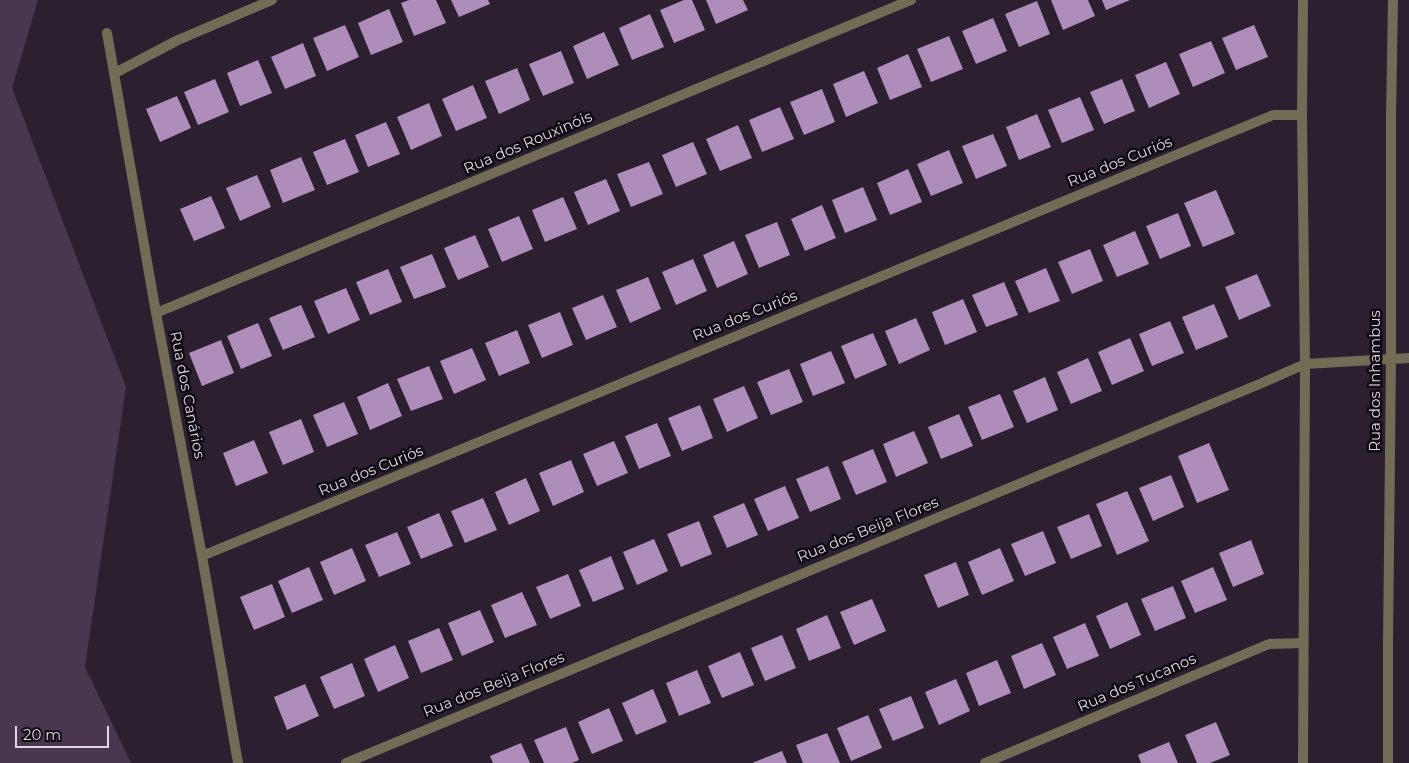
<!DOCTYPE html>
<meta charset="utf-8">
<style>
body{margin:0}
#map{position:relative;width:1409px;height:763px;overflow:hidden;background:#2b1f30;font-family:Montserrat,sans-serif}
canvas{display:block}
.scale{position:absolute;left:15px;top:726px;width:94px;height:22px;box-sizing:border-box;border:2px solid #dfd7e3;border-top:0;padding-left:6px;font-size:15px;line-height:18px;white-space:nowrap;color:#dfd7e3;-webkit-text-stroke:4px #100b13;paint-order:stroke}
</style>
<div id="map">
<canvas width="1409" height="763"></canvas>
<div class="scale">20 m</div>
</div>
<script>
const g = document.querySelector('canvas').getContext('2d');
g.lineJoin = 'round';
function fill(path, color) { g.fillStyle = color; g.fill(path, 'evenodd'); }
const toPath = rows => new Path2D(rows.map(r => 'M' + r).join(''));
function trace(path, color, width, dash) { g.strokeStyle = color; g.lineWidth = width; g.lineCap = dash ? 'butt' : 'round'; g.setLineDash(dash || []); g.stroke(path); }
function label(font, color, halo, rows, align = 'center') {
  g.font = font + ' Montserrat,sans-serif'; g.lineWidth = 5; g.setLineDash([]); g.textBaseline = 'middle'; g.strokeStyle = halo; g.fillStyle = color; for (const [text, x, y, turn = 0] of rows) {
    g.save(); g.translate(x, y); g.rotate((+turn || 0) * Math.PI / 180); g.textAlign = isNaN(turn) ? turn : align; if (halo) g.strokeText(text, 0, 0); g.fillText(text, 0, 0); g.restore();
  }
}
const green = toPath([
 [0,0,38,0,12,88,126,387,85,667,131,763,0,763]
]);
const building = toPath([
 [409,0,436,0,446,23,414,36,401,3],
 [451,0,488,0,490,4,459,17],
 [684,0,692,0,705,30,674,43,660,10],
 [706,0,743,0,748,10,716,24],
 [1051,0,1088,0,1095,16,1063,30],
 [1102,0,1130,0,1106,10],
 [1037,1,1050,34,1019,47,1005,14],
 [389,9,403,42,371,55,358,23],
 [650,14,664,47,632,60,619,28],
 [993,18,1007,51,976,64,962,31],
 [345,25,359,57,327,71,313,38],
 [1254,25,1268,57,1236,70,1222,38],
 [604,32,619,65,587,79,573,46],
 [949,36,963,69,931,82,917,49],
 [1211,41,1225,73,1193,87,1179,54],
 [303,43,316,76,285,89,271,57],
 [561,51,574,83,543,96,529,64],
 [908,54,922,87,890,100,877,68],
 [258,60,272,93,240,106,227,73],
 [1166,62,1180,94,1149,108,1135,75],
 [517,68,530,100,499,114,485,81],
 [864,71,878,103,846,117,833,84],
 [215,79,229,112,198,125,184,92],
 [1122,79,1135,111,1104,124,1090,92],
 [473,85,487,118,456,131,442,99],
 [822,89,835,122,804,135,790,102],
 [177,96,191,128,160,142,146,109],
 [1080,97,1094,130,1062,143,1048,110],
 [429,103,442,136,411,150,397,117],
 [780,107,794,139,762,152,749,120],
 [1037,114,1051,147,1019,160,1006,127],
 [386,122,400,154,368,167,355,135],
 [738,125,752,158,720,171,706,139],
 [993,134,1007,166,976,179,962,146],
 [345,139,359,172,327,185,313,152],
 [693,142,707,174,676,187,662,155],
 [949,150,963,183,931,196,917,164],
 [301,157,315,190,283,203,270,170],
 [649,162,663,194,631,207,617,174],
 [908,169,922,202,890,215,877,183],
 [257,175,271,207,240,221,226,188],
 [606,179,620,211,588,225,574,192],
 [863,187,877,220,845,233,832,200],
 [1216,190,1235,234,1203,247,1184,203],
 [211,196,225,228,194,241,180,209],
 [563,197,577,229,545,242,532,210],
 [822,205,836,238,805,251,791,219],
 [1178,213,1191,246,1160,259,1146,226],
 [519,216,533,249,502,262,488,229],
 [777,222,790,255,759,268,745,235],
 [1135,231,1149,264,1117,277,1103,245],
 [475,235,489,267,458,280,444,248],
 [734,241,748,274,717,288,703,255],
 [1090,249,1103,281,1072,294,1058,262],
 [432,254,446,287,414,299,400,267],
 [693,259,707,291,676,305,662,272],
 [1046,268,1060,301,1029,313,1015,281],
 [388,269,402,302,370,315,356,282],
 [1257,274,1271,306,1239,320,1225,287],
 [648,277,661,309,630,323,616,290],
 [1004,282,1018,315,986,327,972,295],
 [346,288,360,320,328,334,314,301],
 [603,295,617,327,586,340,572,308],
 [963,299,977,332,945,345,932,312],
 [1214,304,1228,337,1196,350,1182,317],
 [301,305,315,337,283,350,269,318],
 [560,312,573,345,542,358,528,325],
 [916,318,930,350,899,364,885,331],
 [1170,321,1184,353,1152,366,1139,334],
 [258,323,272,356,241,369,227,336],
 [517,330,530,363,499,376,485,343],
 [873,333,887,365,855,379,841,346],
 [1130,338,1144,371,1112,385,1098,352],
 [221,340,234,373,202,386,189,353],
 [472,348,486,380,454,394,440,361],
 [831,351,845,383,813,396,800,364],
 [1088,358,1102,391,1071,404,1057,372],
 [429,366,443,399,411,411,397,379],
 [789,369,803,402,771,415,757,382],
 [1045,377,1058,410,1027,423,1013,391],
 [388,383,402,416,370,430,357,397],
 [744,386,758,418,727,432,713,399],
 [1000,394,1014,427,982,440,968,407],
 [344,402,358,434,327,447,313,415],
 [700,405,713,438,682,451,668,418],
 [959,414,973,446,941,459,928,427],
 [301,419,314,452,283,465,269,432],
 [657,423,671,456,639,469,625,436],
 [914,431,928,463,896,477,883,444],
 [254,440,268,473,236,486,223,453],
 [614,441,628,473,597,486,583,454],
 [1209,443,1229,490,1197,503,1178,456],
 [873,449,887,482,856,495,842,462],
 [571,460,584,492,553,506,539,473],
 [828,466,841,499,810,512,796,479],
 [1171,475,1184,507,1153,521,1139,488],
 [526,478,540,511,509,525,495,492],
 [785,486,799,518,768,531,754,499],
 [1127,491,1149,541,1117,555,1096,504],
 [483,498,497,530,465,543,451,511],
 [744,503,758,535,727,548,713,516],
 [439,513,453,546,421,559,407,527],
 [1089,514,1102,546,1071,559,1057,527],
 [699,521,712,554,681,567,667,534],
 [1043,531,1056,563,1025,576,1011,544],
 [397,532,411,564,379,577,365,545],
 [654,539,668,571,637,585,623,552],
 [1251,540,1264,574,1233,587,1219,553],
 [352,548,366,581,334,595,320,562],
 [1000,548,1014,581,982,595,968,562],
 [611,556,624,589,593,602,579,570],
 [956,562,969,595,938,608,924,575],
 [309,567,323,600,292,613,278,581],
 [1213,567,1227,600,1195,613,1181,581],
 [568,574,581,606,550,619,536,587],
 [272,584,285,617,254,630,240,597],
 [1173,586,1186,618,1155,631,1141,599],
 [522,592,537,625,505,638,491,605],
 [872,599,886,631,854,645,840,612],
 [1127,602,1141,635,1110,649,1096,616],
 [480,610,494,642,462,656,448,623],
 [827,615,841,648,809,661,796,629],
 [1085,623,1099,656,1067,669,1053,637],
 [439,628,453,660,421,673,408,641],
 [782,635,796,668,765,681,751,648],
 [1042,643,1056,675,1024,689,1011,656],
 [395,645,409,678,378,692,364,659],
 [740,652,754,685,722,698,708,666],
 [997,660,1011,693,979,706,966,673],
 [352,663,365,696,334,709,320,677],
 [697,670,711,703,679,716,666,683],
 [956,679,970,711,939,725,925,692],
 [305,684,319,716,287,730,274,697],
 [653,689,667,722,636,735,622,703],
 [911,696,924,728,893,741,879,709],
 [609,708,623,741,592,754,578,722],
 [868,715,882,748,851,761,837,728],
 [1216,722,1230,755,1210,763,1197,763,1185,735],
 [566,727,579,760,572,763,544,763,534,740],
 [827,733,840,763,803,763,796,745],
 [1169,742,1178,763,1141,763,1138,755],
 [521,743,530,763,493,763,490,756],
 [782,751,787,763,752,763]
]);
const street = toPath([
 [1303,0,1302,115,1305,364,1303,763],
 [107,33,156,313,202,556,238,763],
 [115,73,178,40,272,0],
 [156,313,911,0],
 [202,556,1273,115,1302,115],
 [346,763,1262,383,1305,364,1409,358],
 [985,763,1269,644,1303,643],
 [1388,763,1388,643,1391,359,1391,116,1393,0]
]);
const streetNames = [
 ["Rua dos Rouxinóis",528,143,-23],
 ["Rua dos Curiós",1120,162,-22],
 ["Rua dos Curiós",745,316,-22],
 ["Rua dos Inhambus",1376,381,-90],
 ["Rua dos Canários",187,395,79],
 ["Rua dos Curiós",371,471,-22],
 ["Rua dos Beija Flores",868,530,-22],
 ["Rua dos Tucanos",1137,683,-23],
 ["Rua dos Beija Flores",494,685,-22]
];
fill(green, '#48374e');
fill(building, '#ae8dbb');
trace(street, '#726b55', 10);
label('15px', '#dfd7e3', '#100b13', streetNames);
</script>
